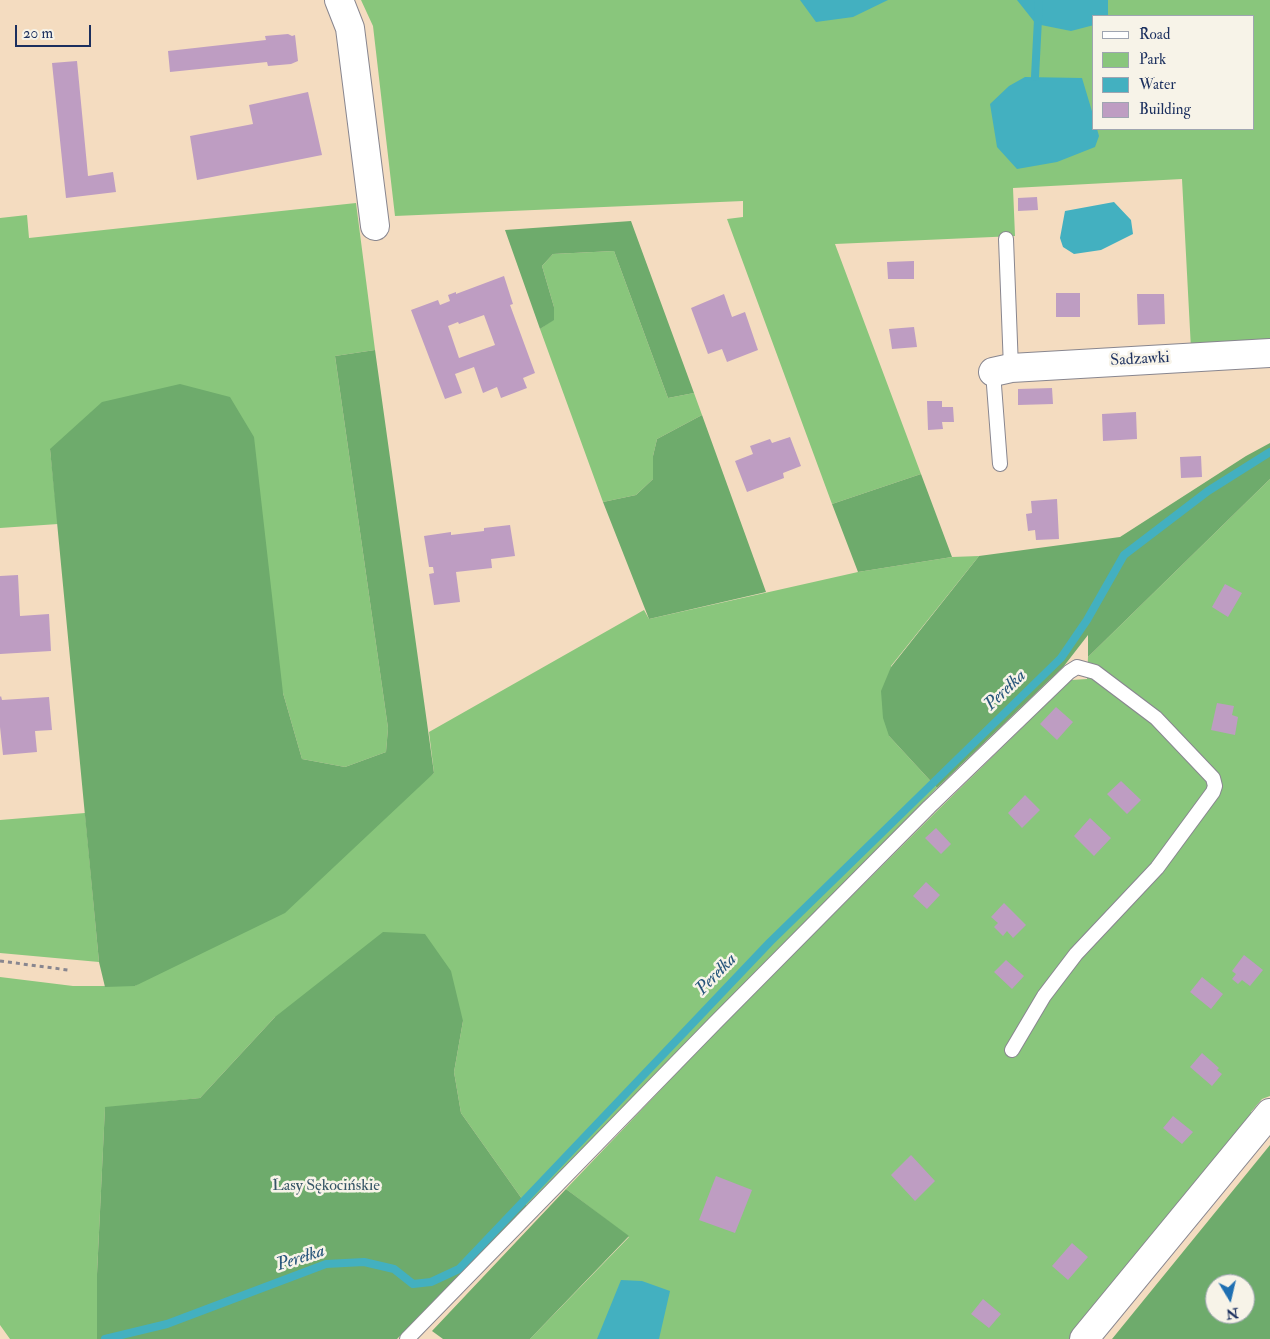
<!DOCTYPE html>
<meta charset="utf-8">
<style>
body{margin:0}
#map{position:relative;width:1270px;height:1339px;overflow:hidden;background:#f4dcc0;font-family:"IM FELL Double Pica",serif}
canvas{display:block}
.legend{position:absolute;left:1092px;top:15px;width:162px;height:115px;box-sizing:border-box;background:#f7f3e8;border:1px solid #9fa5b1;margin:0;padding:6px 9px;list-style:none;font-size:15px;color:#1b2f5e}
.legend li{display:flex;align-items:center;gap:10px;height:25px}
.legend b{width:25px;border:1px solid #9fa5b1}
.north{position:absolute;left:1205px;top:1274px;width:50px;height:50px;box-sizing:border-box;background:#f7f3e8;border:1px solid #9fa5b1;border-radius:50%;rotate:171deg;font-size:14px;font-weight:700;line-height:20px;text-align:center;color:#1b2f5e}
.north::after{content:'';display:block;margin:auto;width:18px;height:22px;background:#1f6fb2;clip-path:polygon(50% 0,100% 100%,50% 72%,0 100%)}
.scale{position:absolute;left:15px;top:25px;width:76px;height:22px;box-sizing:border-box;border:2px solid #1b2f5e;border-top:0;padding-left:6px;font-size:15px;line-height:18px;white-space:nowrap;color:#1b2f5e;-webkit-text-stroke:4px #f7f3e8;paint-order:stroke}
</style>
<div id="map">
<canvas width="1270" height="1339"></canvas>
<ul class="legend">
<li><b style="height:6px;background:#fff"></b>Road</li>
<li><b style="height:14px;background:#89c67c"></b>Park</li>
<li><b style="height:14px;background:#43b0c0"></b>Water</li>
<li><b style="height:14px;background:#be9dc2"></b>Building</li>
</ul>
<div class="north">N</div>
<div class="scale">20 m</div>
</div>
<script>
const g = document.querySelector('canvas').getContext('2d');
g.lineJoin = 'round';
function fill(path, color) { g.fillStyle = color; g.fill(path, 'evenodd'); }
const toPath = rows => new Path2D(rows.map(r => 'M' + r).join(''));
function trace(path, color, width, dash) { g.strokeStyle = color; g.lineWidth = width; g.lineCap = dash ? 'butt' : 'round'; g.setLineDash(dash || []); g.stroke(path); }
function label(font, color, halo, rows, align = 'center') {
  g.font = font + ' "IM FELL Double Pica",serif'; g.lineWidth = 5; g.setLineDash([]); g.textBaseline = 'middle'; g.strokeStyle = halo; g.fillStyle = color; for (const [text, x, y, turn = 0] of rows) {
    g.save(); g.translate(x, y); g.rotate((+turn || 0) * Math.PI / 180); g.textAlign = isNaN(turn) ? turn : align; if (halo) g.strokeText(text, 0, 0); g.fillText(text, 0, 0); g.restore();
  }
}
const green = toPath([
 [361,0,1270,0,1270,345,1191,349,1182,179,1013,188,1015,236,835,244,921,474,832,504,727,219,743,217,743,201,395,216,373,26],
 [1094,16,1254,16,1254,129,1094,129],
 [356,203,375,350,335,356,388,728,386,752,345,767,302,759,283,693,50,449,58,524,0,528,0,218,27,215,29,238],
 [614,251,668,398,694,393,702,415,657,439,653,456,653,479,636,495,603,502,540,329,554,319,554,307,542,266,553,254],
 [1270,479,1270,1096,1262,1099,1251,1112,1253,1116,1071,1339,530,1339,629,1237,566,1189,731,1016,941,807,1071,680,1087,679,1088,657],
 [979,556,891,666,889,736,937,788,527,1206,461,1113,454,1072,463,1021,275,1017,200,1098,105,1108,97,1274,97,1339,10,1339,0,1325,0,977,73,986,135,986,434,773,429,732,644,610,649,619,858,572,952,557],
 [85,813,99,962,0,953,0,820]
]);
const forest = toPath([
 [631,221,635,232,694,393,668,398,614,251,553,254,542,266,554,307,554,320,540,329,505,230],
 [375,350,434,773,285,913,135,986,105,987,99,962,50,449,102,402,180,384,230,397,254,437,283,693,302,759,345,767,386,752,388,728,335,356],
 [702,415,766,592,649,619,603,502,636,495,653,479,653,456,657,439],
 [1270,443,1270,479,1088,657,1088,635,1064,666,937,788,889,736,883,718,881,691,891,667,979,556,1120,537,1246,456],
 [921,474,952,557,858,572,832,504],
 [383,932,425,934,451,971,463,1021,454,1072,461,1113,527,1206,397,1339,97,1339,97,1274,105,1107,200,1098,275,1017],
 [1270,1145,1270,1339,1112,1339],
 [1215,1284,1245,1284,1245,1314,1215,1314],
 [566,1189,629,1236,530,1339,443,1339,432,1331]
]);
const water = toPath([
 [800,0,888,0,853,17,816,22],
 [1017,0,1108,0,1108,16,1094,16,1094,25,1071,31,1036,24],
 [1025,77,1082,78,1094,118,1094,129,1097,129,1099,136,1095,147,1057,162,1017,169,997,147,990,104,1009,86],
 [1114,202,1131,220,1133,234,1101,250,1074,254,1063,247,1060,238,1065,211],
 [621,1280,642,1281,670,1291,659,1339,597,1339]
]);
const stream = toPath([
 [1035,77,1039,0],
 [105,1339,167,1324,326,1264,364,1262,394,1269,413,1284,431,1282,459,1269,770,942,1061,658,1087,620,1124,555,1208,491,1270,452]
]);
const building = toPath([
 [288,34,292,36,295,35,298,61,291,64,268,66,267,62,170,72,168,51,266,40,265,36],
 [77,61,88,176,113,172,116,192,66,198,52,63],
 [308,92,322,155,197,180,190,136,253,124,249,105],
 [1037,197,1038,210,1018,211,1018,198],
 [914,261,914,279,888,279,887,262],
 [504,276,513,304,510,305,535,373,523,378,527,388,501,398,497,387,483,393,474,367,455,374,462,393,445,399,411,310,438,300,440,305,450,301,448,295,456,292,456,294],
 [484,315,495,345,459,358,448,326,458,322,459,324],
 [1056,293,1080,293,1080,317,1056,317],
 [724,294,732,317,745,312,758,350,727,362,722,349,708,354,691,308],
 [1137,294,1164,294,1165,324,1138,325],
 [914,327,917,347,892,349,889,329],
 [1052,388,1053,404,1018,405,1018,389],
 [927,401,942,401,942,407,953,407,954,422,942,422,943,429,928,430],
 [1136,412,1137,439,1103,441,1102,414],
 [790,437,801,466,783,473,784,478,747,492,735,461,753,454,750,446,770,439,772,443],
 [1201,456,1202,477,1181,478,1180,457],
 [1057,499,1059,539,1036,540,1035,530,1028,531,1026,514,1032,513,1031,501],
 [510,525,515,556,491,559,492,568,456,572,460,602,434,605,429,574,434,573,433,567,429,567,424,536,451,532,451,535,484,531,484,528],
 [18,575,20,616,49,614,51,651,0,654,0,576],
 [1225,584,1242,593,1228,617,1212,607],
 [1,696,2,700,49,697,52,730,35,731,37,752,3,755,0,727,0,697],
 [1217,703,1234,706,1232,715,1238,717,1235,735,1211,730],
 [1056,707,1073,722,1057,740,1040,724],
 [1121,781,1141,800,1127,814,1107,794],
 [1025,795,1040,810,1022,828,1008,813],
 [1090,818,1111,838,1094,856,1074,836],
 [936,828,951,844,941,854,925,838],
 [926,882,940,895,927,909,913,896],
 [1004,903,1026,925,1013,938,1007,931,1003,936,994,927,998,923,991,917],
 [1244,955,1263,970,1250,986,1242,980,1238,984,1232,979,1236,974,1232,971],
 [1006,960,1024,976,1012,989,994,972],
 [1202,977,1223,994,1211,1009,1190,992],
 [1202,1053,1219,1068,1217,1070,1222,1074,1212,1086,1190,1067],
 [1173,1116,1193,1132,1182,1144,1163,1128],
 [911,1155,935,1181,915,1201,891,1175],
 [716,1176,752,1190,735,1233,699,1220],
 [1072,1243,1088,1257,1068,1280,1052,1266],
 [983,1299,1001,1314,989,1328,971,1314]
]);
const path = toPath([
 [0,961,68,970]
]);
const lane = toPath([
 [1006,239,1011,368],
 [993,372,1000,464],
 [407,1339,714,1024,929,807,1069,672,1077,667,1095,672,1156,718,1213,778,1215,786,1213,792,1157,868,1076,954,1044,996,1012,1050]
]);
const street = toPath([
 [339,0,350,28,375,226],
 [993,372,1011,368,1270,353],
 [1084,1339,1270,1113]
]);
const streetNames = [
 ["Sadzawki",1140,360,-3]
];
const parkNames = [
 ["Lasy Sękocińskie",326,1187]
];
const waterNames = [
 ["Perełka",1006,691,-44],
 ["Perełka",717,975,-46],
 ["Perełka",301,1259,-18]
];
fill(green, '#89c67c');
fill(forest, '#6eab6c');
fill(water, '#43b0c0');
trace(stream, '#43b0c0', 8);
fill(building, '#be9dc2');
trace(lane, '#88868f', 16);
trace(street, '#88868f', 30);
trace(path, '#88868f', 3, [4, 4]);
trace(lane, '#fff', 14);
trace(street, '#fff', 28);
label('16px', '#1b2f5e', '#f7f3e8', streetNames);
label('16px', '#365566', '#f7f3e8', parkNames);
label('italic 18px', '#27567b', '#f7f3e8', waterNames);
</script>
